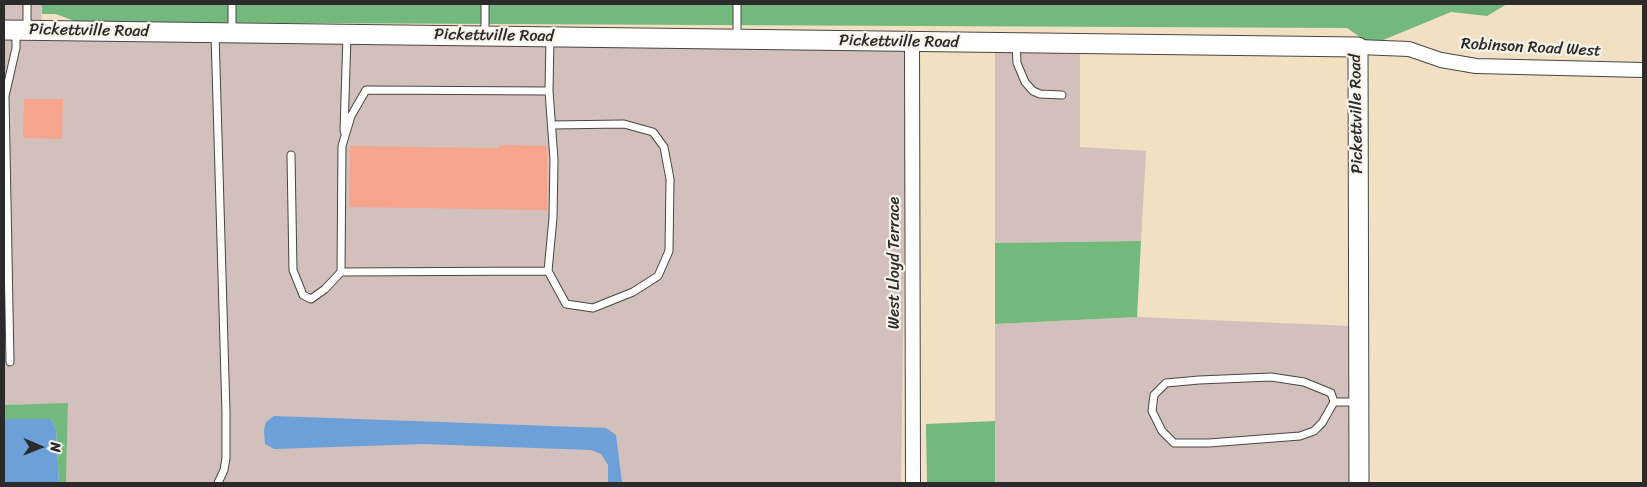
<!DOCTYPE html>
<style>
body{margin:0}
#map{position:relative;width:1647px;height:487px;overflow:hidden;background:#f1e0c2;font-family:Sriracha,sans-serif}
canvas{display:block}
.frame{position:absolute;inset:0;border:5px solid #2b2b2b;pointer-events:none}
.north{position:absolute;left:15px;top:422px;width:50px;height:50px;-webkit-text-stroke:4px #f7f3e8;paint-order:stroke;rotate:91deg;font-size:14px;font-weight:700;line-height:20px;text-align:center;color:#2b2b2b}
.north::after{content:'';display:block;margin:auto;width:18px;height:22px;background:#2b2b2b;clip-path:polygon(50% 0,100% 100%,50% 72%,0 100%)}
</style>
<div id="map">
<canvas width="1647" height="487"></canvas>
<div class="frame"></div>
<div class="north">N</div>
</div>
<script>
const g = document.querySelector('canvas').getContext('2d');
g.lineJoin = 'round';
function fill(path, color) { g.fillStyle = color; g.fill(path, 'evenodd'); }
const toPath = rows => new Path2D(rows.map(r => 'M' + r).join(''));
function trace(path, color, width, dash) { g.strokeStyle = color; g.lineWidth = width; g.lineCap = dash ? 'butt' : 'round'; g.setLineDash(dash || []); g.stroke(path); }
function label(font, color, halo, rows, align = 'center') {
  g.font = font + ' Sriracha,sans-serif'; g.lineWidth = 4.5; g.setLineDash([]); g.textBaseline = 'middle'; g.strokeStyle = halo; g.fillStyle = color; for (const [text, x, y, turn = 0] of rows) {
    g.save(); g.translate(x, y); g.rotate((+turn || 0) * Math.PI / 180); g.textAlign = isNaN(turn) ? turn : align; if (halo) g.strokeText(text, 0, 0); g.fillText(text, 0, 0); g.restore();
  }
}
const industrial = toPath([
 [4,4,42,4,41,24,4,24],
 [4,35,907,49,901,483,66,483,68,404,4,405],
 [995,50,1080,50,1080,147,1146,151,1141,241,995,243],
 [1137,317,1352,326,1352,483,995,483,995,324]
]);
const forest = toPath([
 [42,4,1507,4,1487,16,1451,12,1371,45,1347,28,77,22,56,14,42,14],
 [1141,241,1137,317,995,324,995,243],
 [68,403,66,483,59,483,56,429,51,419,4,419,4,405],
 [995,421,995,483,927,483,926,424]
]);
const water = toPath([
 [274,416,606,428,616,435,622,483,608,483,608,465,601,454,591,450,423,444,274,449,265,444,264,430,266,422],
 [4,419,51,419,56,429,59,483,4,483]
]);
const building = toPath([
 [24,99,63,99,62,139,23,138],
 [499,145,547,146,547,210,349,207,350,146,499,148]
]);
const lane = toPath([
 [737,4,737,39],
 [27,28,27,4],
 [232,31,232,4],
 [215,33,226,413,226,458,224,470,218,483],
 [485,36,485,4],
 [1016,43,1017,63,1025,82,1033,91,1040,94,1062,95],
 [549,91,366,90,351,116,342,146,341,272,548,271,553,218,554,160,549,91,550,37],
 [344,131,347,35],
 [291,155,293,270,303,295,311,299,325,289,341,272],
 [548,271,566,304,593,308,633,292,658,276,669,251,670,179,664,147,653,132,624,124,552,125],
 [10,362,5,96,16,48,16,30],
 [1334,402,1331,393,1304,382,1271,377,1199,380,1166,383,1154,395,1152,411,1162,431,1174,443,1209,443,1300,436,1314,431,1322,423,1334,402,1359,402]
]);
const street = toPath([
 [912,42,913,483],
 [1358,47,1409,49,1441,60,1476,66,1643,70]
]);
const secondary = toPath([
 [4,30,1358,47,1359,483]
]);
const streetNames = [
 ["Pickettville Road",89,31,1],
 ["Pickettville Road",494,36,1],
 ["Pickettville Road",899,42,1],
 ["Robinson Road West",1531,48,3],
 ["Pickettville Road",1357,114,-91],
 ["West Lloyd Terrace",895,263,-90]
];
fill(industrial, '#d1c0bc');
fill(forest, '#73b87d');
fill(water, '#6d9fd8');
fill(building, '#f7a48c');
trace(lane, '#494642', 9);
trace(street, '#494642', 16);
trace(secondary, '#494642', 21);
trace(lane, '#fff', 7);
trace(street, '#fff', 14);
trace(secondary, '#fff', 19);
label('16px', '#2b2b2b', '#f7f3e8', streetNames);
</script>
